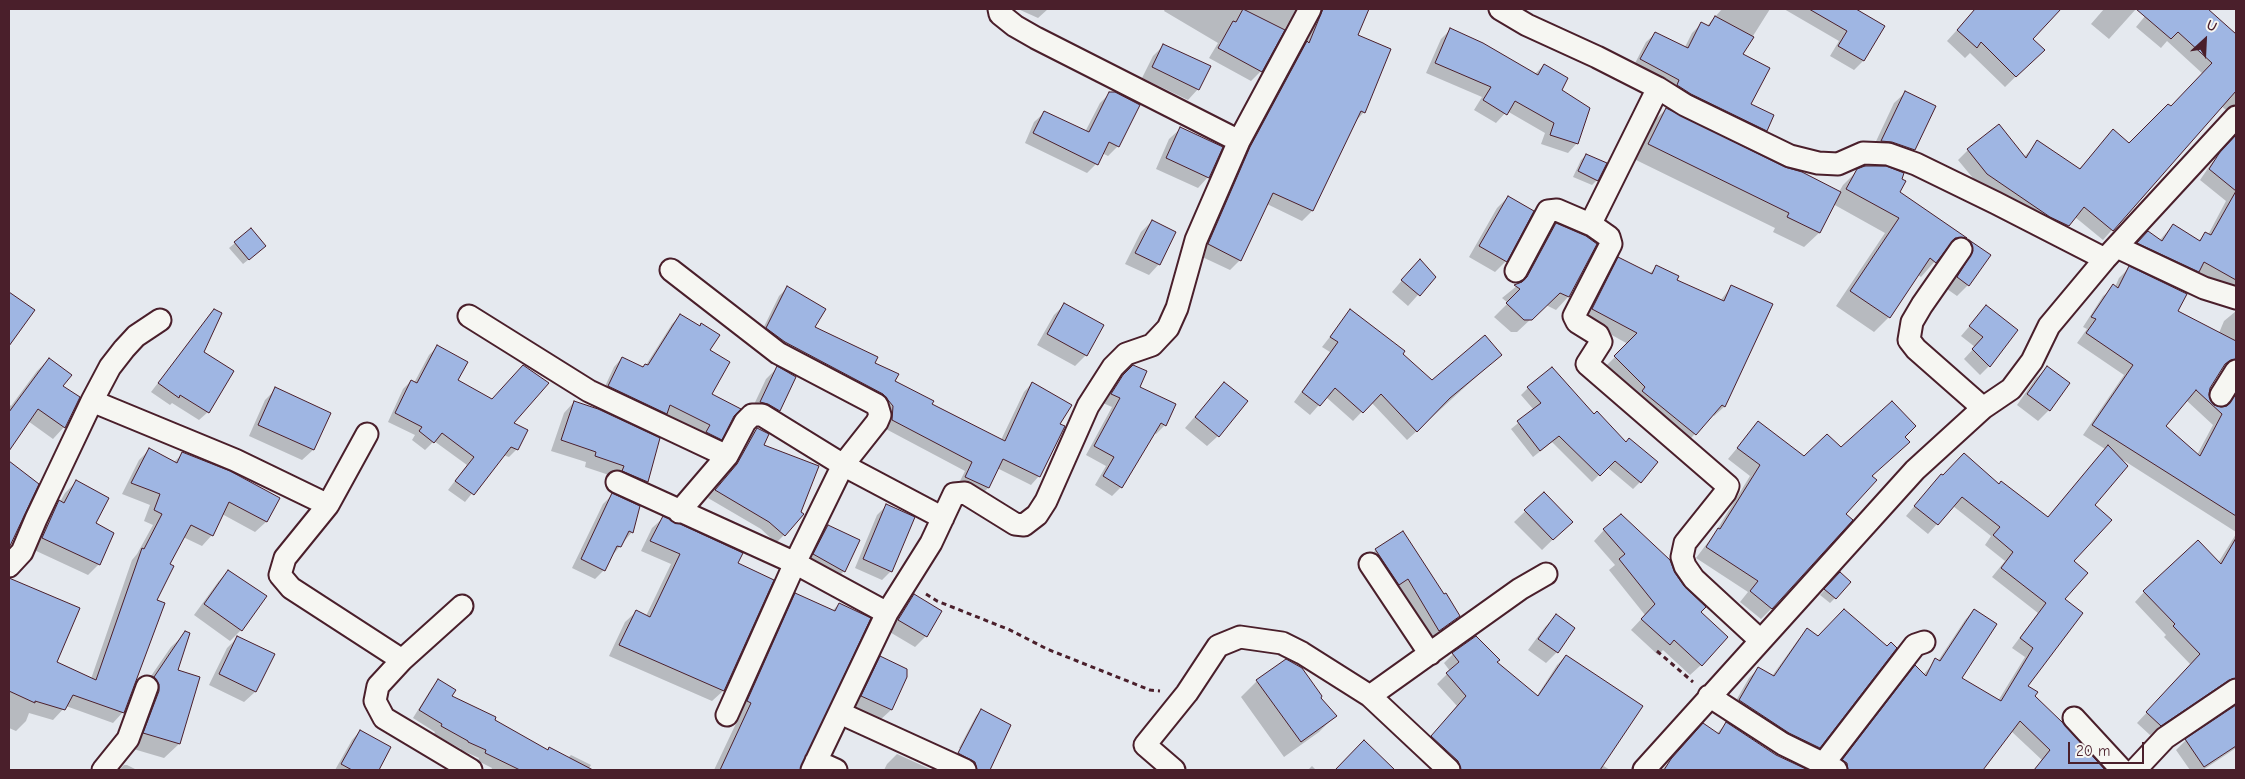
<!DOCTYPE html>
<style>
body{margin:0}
#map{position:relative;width:2245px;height:779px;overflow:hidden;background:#e5e9ef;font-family:"Comic Neue",sans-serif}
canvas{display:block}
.frame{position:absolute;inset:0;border:10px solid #4a1f2b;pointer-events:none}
.north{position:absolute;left:2180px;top:15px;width:50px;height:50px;-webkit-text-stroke:4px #f6f6f2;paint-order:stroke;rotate:25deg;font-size:14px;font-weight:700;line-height:20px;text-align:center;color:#4a1f2b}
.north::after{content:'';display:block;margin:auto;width:18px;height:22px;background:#4a1f2b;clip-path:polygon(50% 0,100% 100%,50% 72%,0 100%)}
.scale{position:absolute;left:2068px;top:742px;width:76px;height:22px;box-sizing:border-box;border:2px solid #4a1f2b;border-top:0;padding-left:6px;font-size:15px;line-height:18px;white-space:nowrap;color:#4a1f2b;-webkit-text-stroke:4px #f6f6f2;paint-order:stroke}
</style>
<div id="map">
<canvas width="2245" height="779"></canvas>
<div class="frame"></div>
<div class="north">U</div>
<div class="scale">20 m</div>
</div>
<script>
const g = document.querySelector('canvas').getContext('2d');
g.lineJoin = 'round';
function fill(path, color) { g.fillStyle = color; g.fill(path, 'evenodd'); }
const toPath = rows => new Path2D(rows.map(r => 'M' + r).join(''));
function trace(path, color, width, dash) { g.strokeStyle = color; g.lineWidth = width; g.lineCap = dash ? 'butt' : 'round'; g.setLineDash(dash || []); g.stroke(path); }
const shadow = toPath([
 [1018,9,1048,9,1038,18],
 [1165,9,1296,9,1261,71,1251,81,1209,58,1218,43,1164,11],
 [1307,9,1368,9,1356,36,1364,112,1354,123,1312,211,1302,221,1267,204,1240,260,1230,270,1198,255],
 [1722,9,1770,9,1741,55,1749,105,1766,130,1757,139,1632,69,1646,42,1656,33,1685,47,1692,33,1702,23,1707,26],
 [1784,9,1854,9,1883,26,1863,61,1854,70,1830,56,1839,41],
 [1976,9,2060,9,2032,39,2043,50,2005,87,1970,53,1965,58,1947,41],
 [2104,9,2136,9,2109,39,2091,24],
 [2151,9,2194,9,2202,16,2208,10,2236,36,2236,118,2221,106,2103,240,2075,217,2058,236,1977,183,1958,160,1968,150,2024,157,2038,142,2079,169,2113,131,2129,145,2171,108,2203,74,2167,41,2161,48,2136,27],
 [1450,30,1535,74,1544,65,1560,90,1577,143,1568,153,1541,144,1545,133,1507,111,1496,123,1474,110,1482,97,1426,73,1441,39],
 [1164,45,1198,89,1188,100,1142,78,1153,56],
 [1110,93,1118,146,1108,156,1102,153,1096,164,1087,173,1025,143,1034,122,1044,113,1085,132,1100,103],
 [1905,93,1914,150,1903,161,1871,152,1894,103],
 [1666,109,1784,168,1839,192,1843,185,1858,170,1898,192,1965,238,1951,252,1943,252,1921,277,1917,274,1889,317,1874,332,1836,306,1885,233,1833,204,1819,233,1804,247,1773,232,1775,228,1634,159,1651,124],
 [1180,129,1208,177,1198,188,1156,169,1169,139],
 [2236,135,2236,302,2128,253,2138,242,2159,241,2173,225,2198,241,2206,234,2208,235,2226,201,2200,180,2211,164],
 [1586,155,1597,180,1592,185,1573,177,1581,160],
 [1508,197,1506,261,1495,272,1469,257,1497,208],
 [1152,221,1159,264,1149,275,1125,264,1141,232],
 [1556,225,1568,297,1556,310,1546,305,1517,332,1511,332,1494,317,1508,303,1502,298,1518,285,1543,238],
 [251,230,259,251,243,264,229,248],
 [1970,242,1989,255,1968,285,1957,296,1947,289,1963,262,1959,252],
 [1619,259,1649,274,1656,267,1675,280,1720,301,1732,286,1771,305,1724,407,1714,416,1712,414,1686,444,1605,367,1628,344,1583,319,1609,269],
 [2129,268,2176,311,2219,333,2224,321,2236,311,2236,374,2232,370,2221,369,2207,394,2209,402,2220,409,2225,408,2236,388,2236,532,2123,460,2094,505,2072,562,2063,599,2026,686,2104,770,2034,770,2042,760,2011,731,1982,770,1834,770,1906,676,1915,667,1923,675,1936,660,1938,661,1965,620,1974,610,1960,679,1998,701,2025,657,2012,648,2038,613,1992,577,2005,561,1985,545,1991,536,1953,506,1928,534,1906,516,1941,475,1998,486,2047,518,2105,449,2083,435,2124,375,2077,343,2087,329,2083,327,2103,296,2115,287,2119,278],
 [2186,400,2213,425,2197,455,2164,427],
 [1410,271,1434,277,1408,306,1392,292],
 [787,288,813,328,873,363,894,381,930,405,1001,440,1024,392,1032,383,1059,424,1063,427,1039,476,1031,485,997,468,988,488,980,496,958,485,965,471,884,428,885,414,759,337,779,296],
 [1065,304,1086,355,1075,366,1037,345,1054,315],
 [1986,307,1989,366,1980,375,1964,359,1975,347,1961,336],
 [214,310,202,352,208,412,199,420,172,403,170,405,151,392],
 [1350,311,1432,381,1500,355,1407,440,1371,402,1353,421,1326,397,1310,415,1294,402,1330,352,1322,347],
 [681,315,708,351,710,395,733,415,721,439,712,448,601,395,614,367,622,358,642,368,646,365,672,324],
 [437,347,456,380,492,400,512,423,517,449,509,457,503,455,465,502,448,490,467,465,434,441,425,450,412,440,415,435,388,422,403,389,411,381,414,383,429,355],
 [49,359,61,387,64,427,53,439,28,421,9,448,9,404,11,406,37,371],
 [1133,366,1139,387,1165,425,1156,434,1154,433,1121,487,1112,496,1095,485,1106,466,1086,455,1112,407,1103,403,1114,385],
 [777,368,795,377,779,411,768,421,750,413,766,379],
 [2047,368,2049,410,2038,421,2017,405,2036,378],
 [1224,383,1218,436,1207,446,1185,428],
 [1528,388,1640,482,1633,489,1607,467,1592,482,1552,442,1533,457,1511,429,1534,410,1521,395],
 [276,389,313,450,302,460,249,436,265,400],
 [574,402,659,439,646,482,636,492,615,477,585,467,586,462,551,451,564,413],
 [1759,422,1804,458,1871,476,1772,608,1761,619,1740,602,1748,592,1696,558,1715,533,1750,476,1728,459],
 [757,429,784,535,776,543,761,529,708,498,729,473,749,437],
 [149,450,174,462,183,453,278,499,266,522,255,532,222,514,212,535,202,546,183,537,169,565,155,601,123,712,113,723,66,706,53,720,29,713,26,721,16,731,9,728,9,579,11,579,55,663,91,679,132,560,137,554,153,525,144,521,150,505,122,494,139,460],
 [9,463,37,485,9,546],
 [76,482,94,524,99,564,88,575,32,549,48,512,60,502,65,493],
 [1544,493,1571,522,1542,550,1514,522],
 [612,495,632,532,611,557,604,570,595,579,572,568,603,504],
 [886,506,891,571,882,580,855,568,877,515],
 [663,518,737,564,772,580,723,691,712,701,609,656,625,622,636,612,646,616,671,564,641,551,652,528],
 [828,526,844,571,833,582,804,565,817,537],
 [1604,530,1673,573,1699,612,1701,665,1690,675,1663,650,1658,655,1631,630,1645,615,1609,570,1615,565,1594,541],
 [2236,534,2236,692,2231,688,2218,689,2150,735,2137,723,2191,665,2164,637,2166,635,2135,602,2144,592,2218,563],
 [1376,550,1459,616,1431,638,1399,586,1390,592,1367,558],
 [228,571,241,630,230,641,194,615,218,582],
 [1835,579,1835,598,1830,603,1820,595],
 [796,594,832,611,839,604,799,770,714,770,740,715,736,713,784,606],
 [914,596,940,612,926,636,915,647,888,631,903,607],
 [1556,616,1557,652,1546,663,1528,650,1545,627],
 [1807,630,1819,747,1809,757,1730,711,1749,678,1759,668,1772,676,1798,640],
 [186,633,176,671,198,678,179,744,164,758,130,748,140,692,171,647],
 [238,637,255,692,244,702,209,685,227,648],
 [1453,654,1495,662,1537,696,1557,665,1566,656,1602,765,1610,770,1449,770,1423,746,1457,706,1437,684,1450,671,1444,663],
 [880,658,906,677,891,710,880,720,851,707,870,669],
 [438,681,450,696,547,751,568,758,571,755,591,765,588,770,491,770,492,768,478,761,479,758,461,750,461,749,434,734,435,732,413,718,431,689],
 [1257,681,1320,698,1335,716,1319,732,1284,757,1241,697],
 [2236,706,2236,748,2203,770,2190,770,2176,750,2186,740],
 [981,710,990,761,959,748,976,716],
 [1726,724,1777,756,1805,770,1662,770,1694,734,1716,734],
 [360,731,390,747,377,770,335,770,352,740],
 [1364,742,1393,770,1336,770],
 [897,754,932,770,884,770,887,764],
 [124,765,127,765,137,770,119,770],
 [1312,766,1316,770,1308,770]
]);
const building = toPath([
 [1243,9,1285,30,1262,72,1218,48,1233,21,1236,22,1243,9],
 [1323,9,1369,9,1358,35,1391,49,1365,113,1361,111,1313,211,1273,193,1241,261,1208,244,1250,147,1307,41,1309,43,1323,9],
 [1809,9,1856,9,1885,26,1864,61,1838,46,1847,31,1809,9],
 [1975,9,2061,9,2033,39,2045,50,2016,77,1981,42,1977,48,1957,30,1975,9],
 [2136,9,2208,9,2236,34,2236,91,2113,231,2084,207,2069,226,2050,217,1987,174,1967,149,1999,124,2026,158,2037,140,2080,169,2113,129,2129,143,2168,104,2171,106,2212,63,2178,32,2171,39,2136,9],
 [1715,16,1754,37,1743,54,1770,68,1751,104,1774,115,1767,131,1691,94,1677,85,1679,80,1640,59,1655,32,1688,48,1701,22,1709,26,1715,16],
 [1450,28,1483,43,1538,75,1544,64,1568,78,1562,90,1590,108,1578,144,1550,135,1554,123,1515,101,1507,115,1483,100,1491,87,1435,63,1450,28],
 [1163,44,1211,66,1199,90,1152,67,1163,44],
 [1905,91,1936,106,1915,150,1892,142,1881,141,1905,91],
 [1109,92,1115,92,1140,105,1119,147,1109,142,1098,165,1033,133,1044,111,1089,132,1109,92],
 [1666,108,1785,167,1802,172,1841,192,1820,233,1787,217,1789,213,1648,144,1666,108],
 [1180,127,1223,147,1209,178,1166,158,1180,127],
 [2236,135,2236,280,2204,262,2199,272,2137,243,2148,231,2162,241,2173,224,2200,241,2205,232,2211,235,2236,191,2209,169,2220,152,2236,135],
 [1586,154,1607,163,1598,181,1578,171,1586,154],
 [1865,166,1886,166,1904,173,1902,179,1906,181,1900,192,1967,238,1955,238,1936,263,1930,258,1890,318,1850,291,1899,218,1846,189,1857,169,1865,166],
 [1508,196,1534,211,1507,262,1479,246,1508,196],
 [1152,220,1176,232,1160,265,1135,253,1152,220],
 [1556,223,1586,236,1597,244,1569,297,1560,293,1532,320,1524,320,1506,303,1520,289,1514,285,1522,282,1527,277,1556,223],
 [251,228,266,246,249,260,234,242,251,228],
 [1969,240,1991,255,1969,286,1957,277,1973,251,1969,240],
 [1618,257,1652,274,1656,265,1679,276,1677,280,1724,301,1731,285,1773,304,1725,407,1722,405,1696,435,1642,391,1645,387,1614,356,1637,333,1592,309,1618,257],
 [1420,259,1436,277,1420,296,1401,280,1420,259],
 [2129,266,2187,294,2178,311,2236,341,2236,359,2231,360,2225,364,2210,388,2209,395,2214,405,2221,407,2227,406,2236,394,2236,516,2092,425,2133,365,2086,333,2096,319,2091,317,2113,284,2118,288,2129,266],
 [2196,390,2222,414,2200,456,2166,426,2196,390],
 [787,286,826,309,815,327,878,357,875,363,899,374,895,381,934,401,932,404,1005,441,1032,382,1072,405,1060,424,1065,426,1040,477,1003,459,989,488,965,477,972,462,892,420,893,406,883,394,785,342,766,328,787,286],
 [9,292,35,310,9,346,9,292],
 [1064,303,1104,325,1087,356,1047,334,1064,303],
 [1986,305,2018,330,1990,367,1972,349,1983,337,1969,326,1986,305],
 [214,309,222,313,204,352,234,371,209,413,180,395,179,398,158,383,214,309],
 [1350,309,1405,351,1403,354,1432,380,1485,335,1502,355,1450,398,1417,432,1381,394,1363,413,1335,388,1320,406,1302,392,1338,342,1330,337,1350,309],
 [680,314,700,326,701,323,720,335,710,350,730,362,712,394,741,409,734,416,722,440,706,432,710,425,670,405,667,414,608,386,622,357,643,367,645,364,648,365,680,314],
 [437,345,468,362,458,380,492,399,523,365,549,383,514,423,528,430,518,450,511,447,474,495,455,481,474,457,442,433,434,443,419,431,422,427,395,413,411,380,417,383,437,345],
 [49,358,72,375,63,386,80,397,65,428,38,409,9,451,9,412,49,358],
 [1133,365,1147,371,1140,387,1176,404,1166,426,1161,423,1122,488,1103,476,1114,457,1094,446,1120,398,1111,394,1123,375,1133,365],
 [777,366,796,377,780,411,768,404,760,402,777,366],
 [2047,366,2070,383,2050,411,2027,394,2047,366],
 [1552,367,1594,414,1597,411,1626,442,1629,438,1658,462,1641,483,1615,461,1600,476,1559,436,1540,451,1517,421,1541,403,1527,387,1552,367],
 [1224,382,1248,401,1219,437,1195,417,1224,382],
 [275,387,331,413,314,450,258,425,275,387],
 [574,401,598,409,660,438,648,482,622,471,624,466,595,456,596,452,561,440,574,401],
 [1892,401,1916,426,1905,437,1910,442,1872,476,1877,480,1846,514,1853,520,1772,609,1750,591,1758,581,1706,547,1718,528,1720,529,1760,465,1737,448,1758,421,1804,456,1827,434,1841,447,1892,401],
 [757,428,769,434,764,445,819,466,801,512,804,514,785,536,769,522,715,490,737,464,757,428],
 [2108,445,2128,466,2095,505,2112,520,2074,561,2088,573,2065,599,2083,613,2028,686,2038,692,2035,696,2062,722,2105,770,2034,770,2050,750,2020,721,1983,770,1848,770,1847,763,1842,760,1915,665,1926,676,1935,658,1940,661,1974,609,1997,624,1962,678,2001,701,2033,648,2020,638,2046,603,2001,568,2013,552,1993,535,2000,527,1962,497,1938,525,1914,506,1941,474,1943,475,1964,453,1999,484,2001,481,2048,517,2108,445],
 [149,448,177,463,182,452,230,471,280,498,267,522,229,502,213,536,191,525,170,564,174,566,157,600,165,603,124,713,73,695,65,710,35,701,35,703,9,691,9,578,80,608,57,662,96,680,142,548,144,549,162,514,154,510,160,494,131,483,149,448],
 [9,461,39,484,9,548,9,461],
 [76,480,109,498,96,523,114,533,100,565,42,538,59,500,64,503,76,480],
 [1544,492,1573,522,1553,540,1524,510,1544,492],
 [612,493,640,506,633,533,629,531,621,547,617,546,605,571,581,559,612,493],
 [886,504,915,517,892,572,863,559,886,504],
 [1621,514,1670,560,1675,573,1684,586,1706,607,1701,612,1728,637,1702,666,1674,640,1670,645,1641,619,1655,604,1619,559,1625,554,1603,529,1621,514],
 [663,516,743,553,738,563,774,580,724,691,619,645,636,610,650,617,680,554,650,541,663,516],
 [828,525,860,540,845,572,813,554,828,525],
 [1403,531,1444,594,1446,593,1460,616,1439,631,1408,579,1399,585,1375,549,1403,531],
 [2236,538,2236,678,2229,680,2161,726,2146,712,2200,654,2173,626,2175,624,2143,591,2198,540,2221,564,2236,538],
 [228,570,267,596,242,631,204,604,228,570],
 [1840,572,1851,582,1836,599,1824,589,1840,572],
 [795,593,835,611,839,603,871,618,800,770,720,770,751,703,747,701,795,593],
 [914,594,942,611,927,637,898,620,914,594],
 [1844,609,1887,646,1891,642,1897,648,1820,748,1789,733,1739,700,1758,667,1774,676,1807,628,1818,636,1844,609],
 [1556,614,1575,628,1558,653,1538,639,1556,614],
 [185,631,190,633,178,670,200,677,180,744,143,733,159,691,159,684,154,677,185,631],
 [237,636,275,654,256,692,219,674,237,636],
 [1476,636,1500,660,1497,662,1538,696,1566,655,1643,706,1600,770,1461,770,1458,761,1431,736,1466,696,1446,673,1459,662,1452,653,1476,636],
 [880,656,907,669,907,677,892,710,861,696,880,656],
 [1286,659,1302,668,1322,696,1321,698,1337,716,1301,742,1256,680,1286,659],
 [438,679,456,690,452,696,496,717,495,720,548,750,549,747,593,770,520,770,485,753,486,750,468,742,468,741,441,726,442,724,419,710,438,679],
 [2236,705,2236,746,2204,767,2185,739,2236,705],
 [981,709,1011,725,990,770,977,770,975,762,958,753,981,709],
 [1726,722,1776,755,1808,770,1664,770,1671,759,1703,723,1719,734,1726,722],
 [360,730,391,747,379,770,352,770,341,764,360,730],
 [1364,740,1395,770,1335,770,1364,740]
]);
const path = toPath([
 [926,594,937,601,1010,630,1047,649,1150,690,1160,691],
 [1657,651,1693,682]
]);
const street = toPath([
 [999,9,1000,14,1015,26,1036,38,1239,141],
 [1500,9,1527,25,1597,57,1658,88,1685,105,1790,156,1818,163,1838,164,1863,153,1888,154,1916,164,1996,203,2105,259],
 [1658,88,1593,219,1592,225,1609,237,1611,244,1574,316,1577,322,1598,335,1601,342,1587,364,1728,486,1725,493,1685,543,1682,557,1685,566,1694,579,1760,640],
 [2117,247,2204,288,2236,298],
 [1961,249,1922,305,1912,322,1909,340,1916,349,1983,408],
 [671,270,778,353,877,405,880,415,877,422,843,465,943,518],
 [1516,271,1548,211,1557,210,1592,225],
 [469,316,589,391,727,456],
 [2221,395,2236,371],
 [92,401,110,367,124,349,136,336,160,320],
 [617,482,795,563,887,613,812,770],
 [328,505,285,558,280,575,291,588,402,660],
 [679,512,727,456,745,422,752,415,762,415,843,465,795,563,727,715],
 [1370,564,1430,654],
 [9,566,22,552,36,519,92,401,235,460,328,505,367,434],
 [462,606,402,660,378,686,375,701,384,718,471,770],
 [887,613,931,543,954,494,965,493,1015,524,1024,525,1037,515,1046,501,1088,406,1113,367,1126,354,1152,345,1168,328,1177,308,1196,240,1239,141,1310,9],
 [1370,696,1520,589,1546,574],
 [1709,696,1783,744,1836,770],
 [840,713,965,770],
 [2074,718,2122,770],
 [816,761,836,770],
 [1824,763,1915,645,1924,642],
 [103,770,128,739,147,687],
 [1174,770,1145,745,1187,693,1218,646,1240,637,1282,643,1302,653,1370,696,1449,770],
 [1644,770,1915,470,1983,408,2011,389,2032,361,2049,326,2105,259,2236,117],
 [2135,770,2165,738,2236,690]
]);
fill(shadow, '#0003');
fill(building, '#9fb6e3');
trace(building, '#4a1f2b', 1);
trace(street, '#4a1f2b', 25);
trace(path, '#4a1f2b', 3, [5, 4]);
trace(street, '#f6f6f2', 21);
</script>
